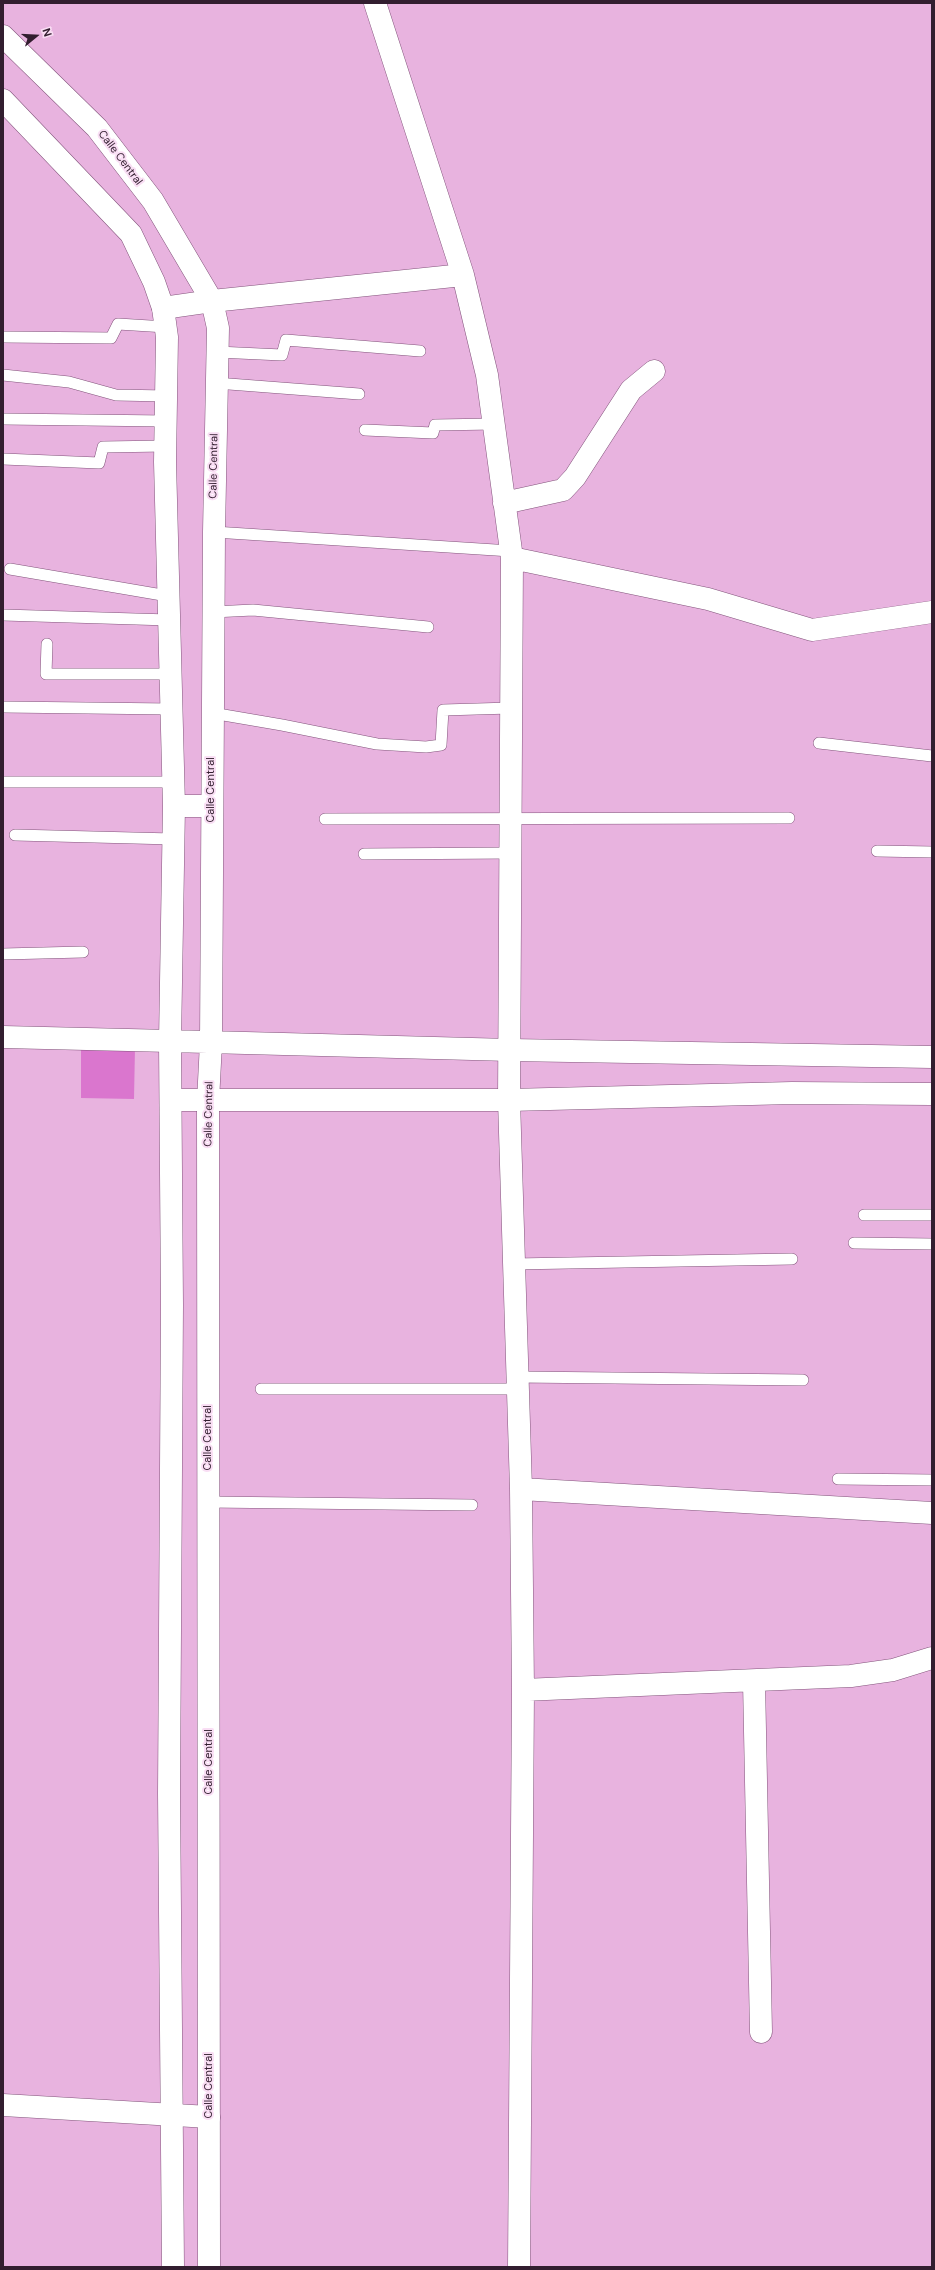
<!DOCTYPE html>
<style>
body{margin:0}
#map{position:relative;width:935px;height:2270px;overflow:hidden;background:#e8b3df;font-family:"DM Sans",sans-serif}
canvas{display:block}
.frame{position:absolute;inset:0;border:4px solid #321e2f;pointer-events:none}
.north{position:absolute;left:16px;top:16px;width:40px;height:40px;-webkit-text-stroke:3px #f9def4;paint-order:stroke;rotate:72deg;font-size:11px;font-weight:700;line-height:16px;text-align:center;color:#321e2f}
.north::after{content:'';display:block;margin:auto;width:14px;height:18px;background:#321e2f;clip-path:polygon(50% 0,100% 100%,50% 72%,0 100%)}
</style>
<div id="map">
<canvas width="935" height="2270"></canvas>
<div class="frame"></div>
<div class="north">N</div>
</div>
<script>
const g = document.querySelector('canvas').getContext('2d');
g.lineJoin = 'round';
function fill(path, color) { g.fillStyle = color; g.fill(path, 'evenodd'); }
const toPath = rows => new Path2D(rows.map(r => 'M' + r).join(''));
function trace(path, color, width, dash) { g.strokeStyle = color; g.lineWidth = width; g.lineCap = dash ? 'butt' : 'round'; g.setLineDash(dash || []); g.stroke(path); }
function label(font, color, halo, rows, align = 'center') {
  g.font = font + ' "DM Sans",sans-serif'; g.lineWidth = 4; g.setLineDash([]); g.textBaseline = 'middle'; g.strokeStyle = halo; g.fillStyle = color; for (const [text, x, y, turn = 0] of rows) {
    g.save(); g.translate(x, y); g.rotate((+turn || 0) * Math.PI / 180); g.textAlign = isNaN(turn) ? turn : align; if (halo) g.strokeText(text, 0, 0); g.fillText(text, 0, 0); g.restore();
  }
}
const green = toPath([
 [81,1046,135,1047,134,1099,81,1098]
]);
const service = toPath([
 [3,337,111,338,118,324,166,327],
 [217,352,282,355,286,340,420,351],
 [3,375,69,382,116,395,166,396],
 [216,383,359,394],
 [3,419,166,421],
 [365,430,433,433,435,425,494,424],
 [3,459,99,463,103,447,165,446],
 [214,532,511,551],
 [10,569,168,596],
 [213,612,253,610,428,627],
 [3,615,169,620],
 [47,644,46,674,170,674],
 [3,707,171,709],
 [212,713,282,725,377,744,426,747,441,745,443,710,511,708],
 [819,743,932,756],
 [3,782,173,782],
 [325,819,789,818],
 [15,835,173,839],
 [877,851,932,852],
 [364,854,511,853],
 [3,954,83,952],
 [864,1215,932,1215],
 [854,1243,932,1244],
 [514,1264,792,1259],
 [518,1377,803,1380],
 [261,1389,518,1389],
 [838,1479,932,1480],
 [208,1502,472,1505]
]);
const minor = toPath([
 [375,3,463,275,487,375,512,558,509,1100,521,1489,523,1690,519,2267],
 [163,308,212,301,463,275],
 [504,503,563,490,575,477,631,390,654,371],
 [512,558,708,599,812,630,932,612],
 [3,1037,170,1041],
 [521,1489,932,1513],
 [754,1681,761,2032],
 [523,1690,851,1676,893,1670,932,1658],
 [3,2105,209,2117]
]);
const tertiary = toPath([
 [3,36,97,128,153,201,212,301,218,328,214,532,211,1043,208,1101,209,2267],
 [3,100,131,234,154,282,163,308,167,337,165,462,174,806,170,1041,172,1305,169,1793,173,2267],
 [174,806,211,806],
 [170,1041,510,1050,932,1057],
 [171,1100,509,1100,792,1093,932,1094]
]);
const streetNames = [
 ["Calle Central",120,158,53],
 ["Calle Central",214,466,-89],
 ["Calle Central",211,790,-90],
 ["Calle Central",209,1114,-89],
 ["Calle Central",208,1438,-90],
 ["Calle Central",209,1762,-90],
 ["Calle Central",209,2086,-90]
];
fill(green, '#da76ce');
trace(service, '#82547b', 12);
trace(minor, '#82547b', 23);
trace(tertiary, '#82547b', 23);
trace(service, '#fff', 11);
trace(minor, '#fff', 22);
trace(tertiary, '#fff', 22);
label('11px', '#321e2f', '#f9def4', streetNames);
</script>
